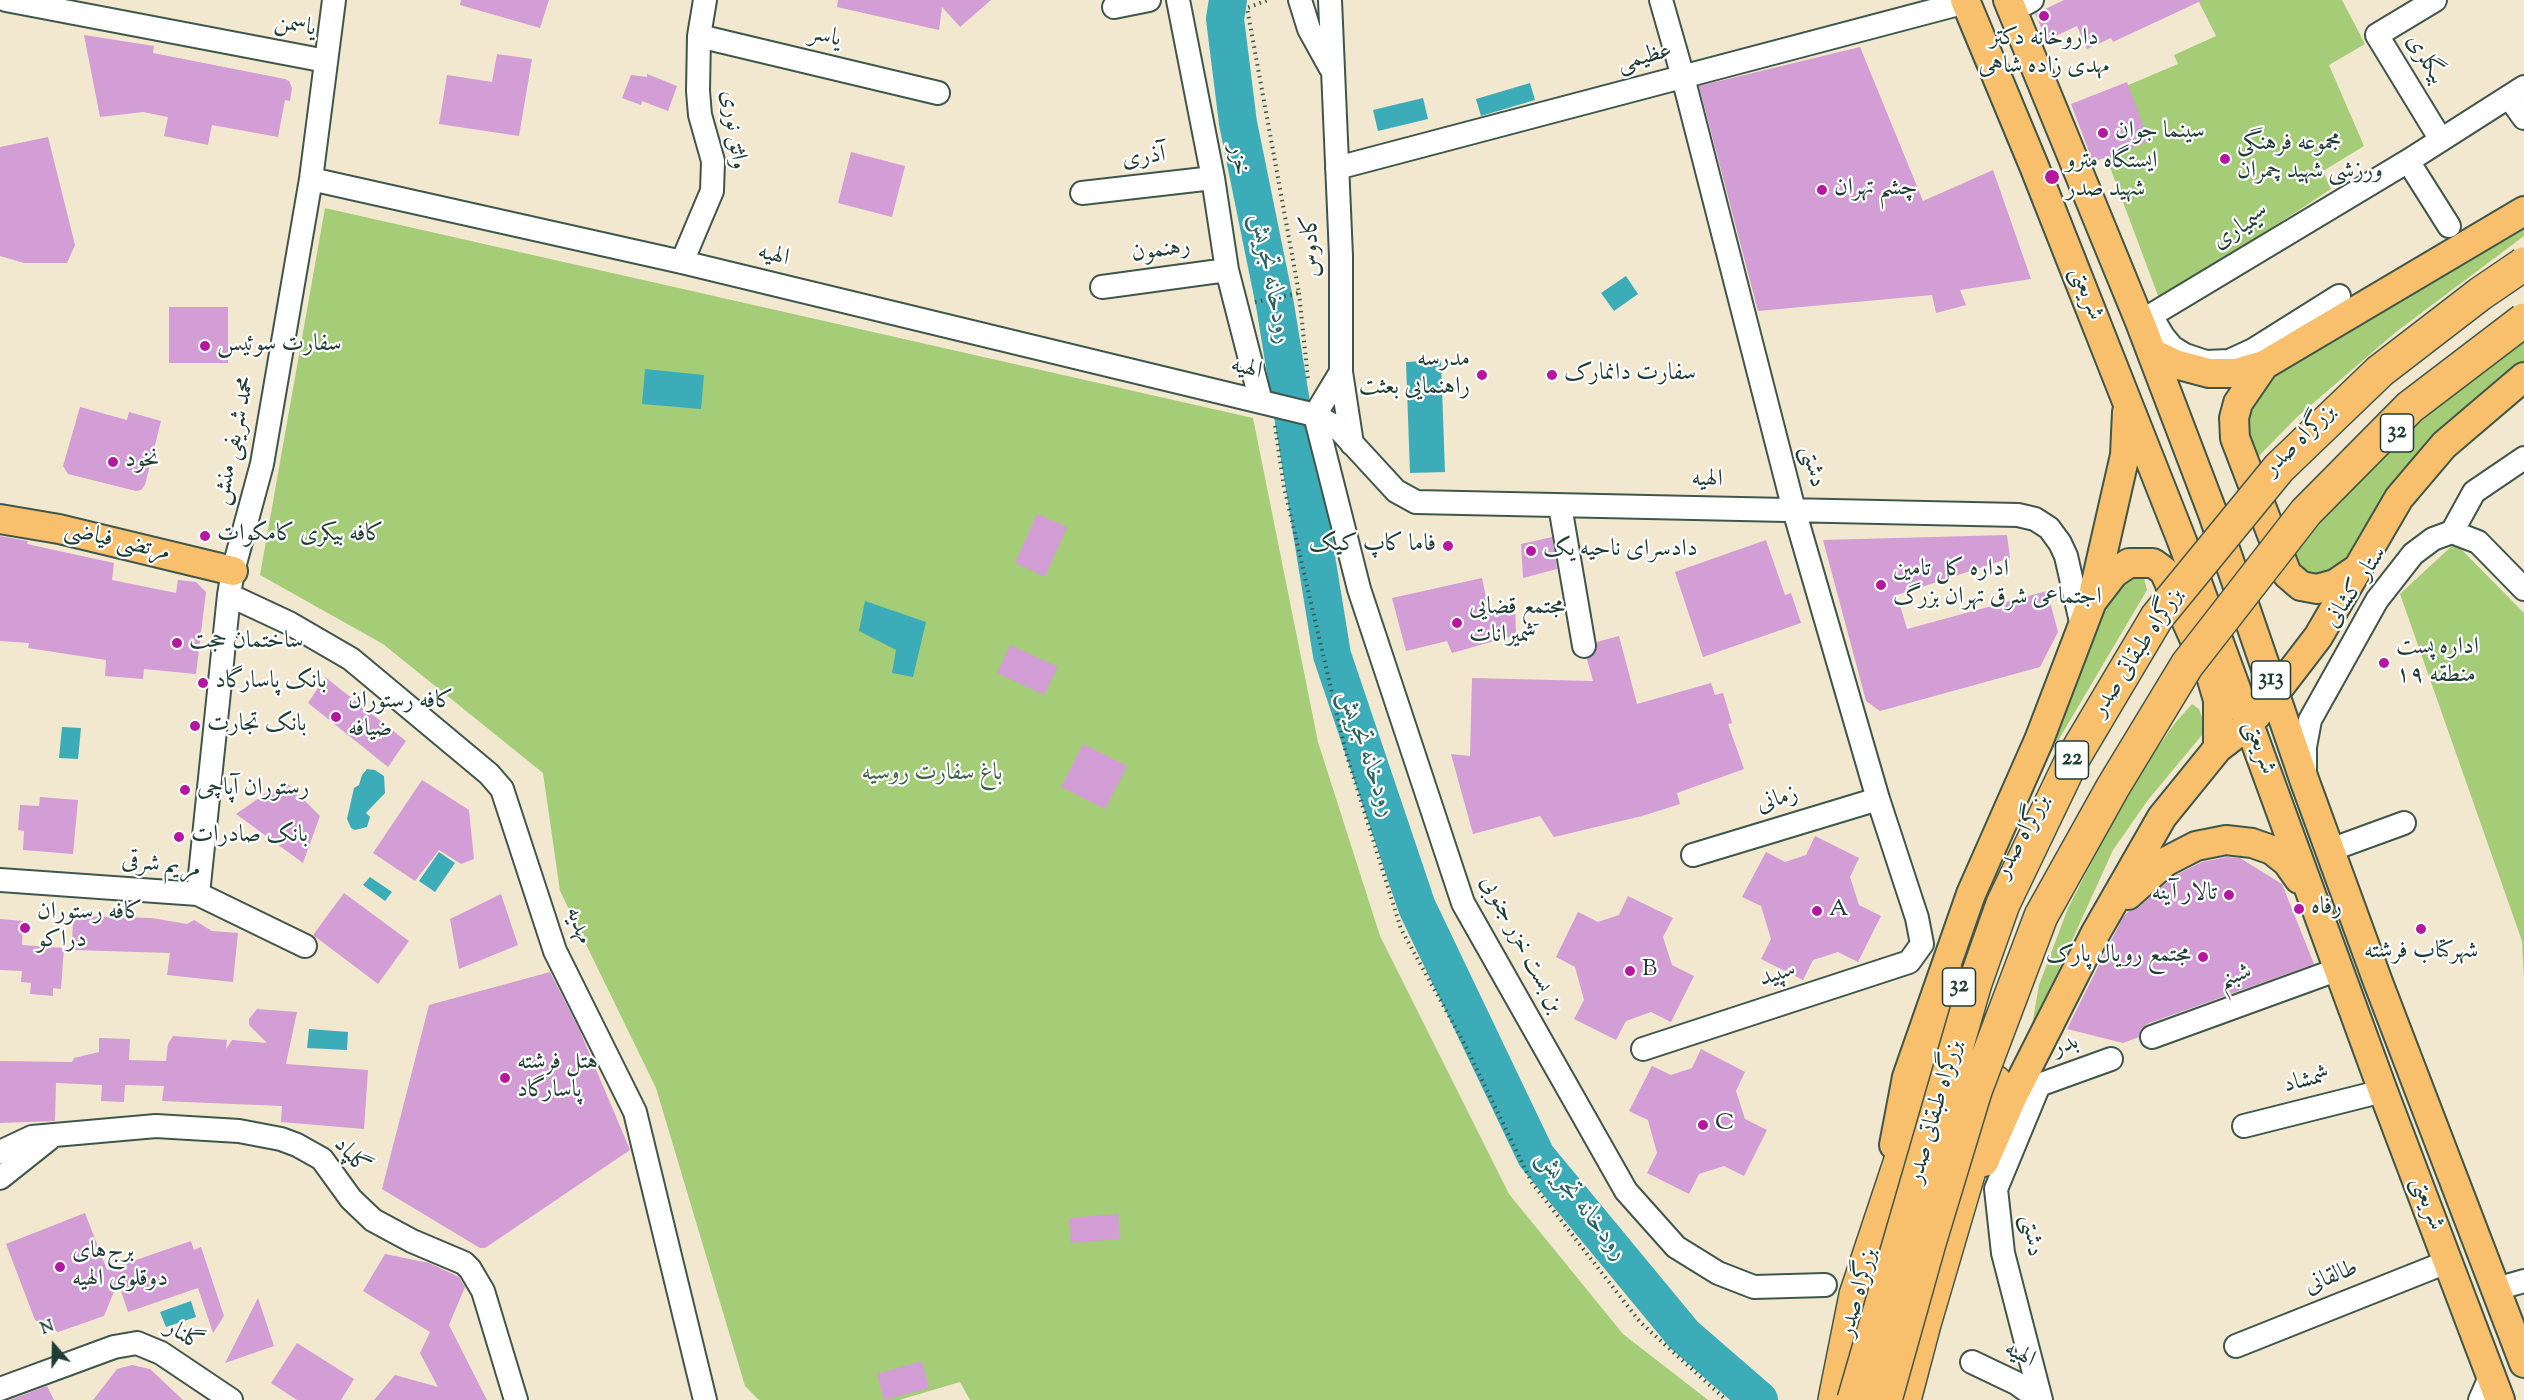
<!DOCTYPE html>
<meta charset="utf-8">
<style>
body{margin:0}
#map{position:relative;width:2524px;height:1400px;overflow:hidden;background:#f2e8cf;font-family:"Sorts Mill Goudy",serif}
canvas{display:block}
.north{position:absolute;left:24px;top:1316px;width:60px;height:60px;-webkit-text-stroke:4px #fff;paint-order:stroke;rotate:340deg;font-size:16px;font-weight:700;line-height:24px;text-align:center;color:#1f3d34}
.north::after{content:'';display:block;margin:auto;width:21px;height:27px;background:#1f3d34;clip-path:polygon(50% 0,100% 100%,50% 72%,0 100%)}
</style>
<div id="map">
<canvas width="2524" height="1400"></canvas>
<div class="north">N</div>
</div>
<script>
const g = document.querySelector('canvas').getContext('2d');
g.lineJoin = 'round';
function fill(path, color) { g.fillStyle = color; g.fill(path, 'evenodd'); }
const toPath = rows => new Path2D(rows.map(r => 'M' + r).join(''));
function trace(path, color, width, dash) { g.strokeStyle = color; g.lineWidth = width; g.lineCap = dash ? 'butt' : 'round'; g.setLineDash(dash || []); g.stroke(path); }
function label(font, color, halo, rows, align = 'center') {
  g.font = font + ' "Sorts Mill Goudy",Amiri,serif'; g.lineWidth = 4.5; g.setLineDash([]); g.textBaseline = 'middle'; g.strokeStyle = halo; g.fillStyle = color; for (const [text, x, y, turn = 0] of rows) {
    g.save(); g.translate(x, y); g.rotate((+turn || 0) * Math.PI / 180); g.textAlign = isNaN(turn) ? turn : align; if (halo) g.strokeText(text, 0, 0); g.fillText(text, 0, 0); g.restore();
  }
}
const green = toPath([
 [2198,0,2342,0,2365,44,2329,65,2364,146,2323,171,2331,189,2160,301,2086,103,2178,64,2174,55,2216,36],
 [325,208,1253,418,1318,742,1380,936,1509,1194,1623,1334,1708,1400,970,1400,960,1382,899,1400,759,1400,745,1386,656,1088,560,891,543,773,383,644,260,575],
 [2524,223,2524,236,2396,332,2297,417,2254,461,2244,428,2251,408,2267,381,2301,354],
 [2524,338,2524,365,2336,572,2301,577,2293,554,2336,505,2389,451,2434,410],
 [2455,543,2524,613,2524,980,2522,941,2400,594],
 [2136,575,2144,578,2147,590,2036,778,2085,640,2108,602,2123,584],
 [2192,704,2199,709,2203,720,2202,735,2148,800,2113,850,2031,1031,2039,985,2068,908,2133,783,2175,723]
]);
const water = toPath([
 [1530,83,1535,100,1481,116,1476,99],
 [1423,98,1428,119,1378,131,1373,110],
 [1626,276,1638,294,1614,311,1601,293],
 [1441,360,1445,472,1410,473,1406,362],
 [645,369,704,375,701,409,642,404],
 [865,601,926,622,913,677,892,673,896,650,859,631],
 [62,727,81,728,78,759,59,758],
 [367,769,375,770,384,776,385,793,366,813,370,817,367,827,355,830,351,828,347,819,354,788,359,785,362,775],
 [439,852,455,863,435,892,419,881],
 [370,877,392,892,385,901,363,885],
 [309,1029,348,1032,347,1050,307,1048],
 [191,1301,196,1317,166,1327,160,1312]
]);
const river = toPath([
 [1228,0,1225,19,1238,123,1275,305,1332,655,1417,907,1536,1156,1684,1335,1759,1400]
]);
const building = toPath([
 [461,0,549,0,540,28,460,5],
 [838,0,991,0,960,27,942,7,939,30,837,7],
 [2064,0,2203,0,2113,42,2111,38,2087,49,2077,26,2047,40,2035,14],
 [84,35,154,46,153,53,285,79,289,81,292,88,290,101,285,100,278,137,212,125,208,145,164,136,168,117,143,112,100,117],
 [1860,47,1923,201,1993,170,2031,279,1960,290,1966,305,1936,313,1932,295,1758,311,1699,86],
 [497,54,532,59,519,136,439,124,447,75,492,82],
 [647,74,677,86,668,111,642,101,641,105,622,98,631,75,647,77],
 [2127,82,2149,142,2093,162,2071,104],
 [48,137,75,245,67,263,24,263,0,256,0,147],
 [851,152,905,166,892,217,838,203],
 [169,307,228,307,228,363,169,363],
 [80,407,127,420,129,412,161,421,145,485,141,490,136,491,68,474,63,466],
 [1037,514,1067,527,1045,577,1015,563],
 [2007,535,2010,558,1897,595,1907,629,2047,591,2058,632,2040,667,1880,711,1866,701,1823,540],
 [0,536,28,541,27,544,114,563,112,580,176,593,178,580,196,582,206,592,196,674,144,669,143,679,105,676,106,660,28,648,29,643,0,641],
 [1552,537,1557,569,1523,578,1521,544],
 [1766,540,1785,595,1791,593,1801,623,1703,657,1675,572],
 [1482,578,1489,611,1515,606,1516,635,1452,653,1447,641,1406,651,1392,598],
 [1619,636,1637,704,1711,683,1715,695,1723,693,1732,723,1728,724,1744,769,1677,793,1680,804,1642,816,1554,837,1540,816,1473,834,1451,754,1470,756,1472,678,1593,681,1587,659,1596,651,1597,642],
 [1010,645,1058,667,1044,695,997,673],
 [325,677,406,741,388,767,308,703],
 [1083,744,1127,766,1105,809,1061,787],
 [422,780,469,810,474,859,461,864,439,850,415,881,373,853],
 [289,785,320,816,303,863,236,814,266,793],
 [40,797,78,800,73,854,23,850,24,831,18,830,20,805,39,806],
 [1815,836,1859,858,1850,877,1859,905,1881,916,1858,962,1838,952,1813,960,1803,980,1761,959,1771,939,1761,906,1742,897,1766,852,1785,862,1806,855],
 [2227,857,2240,858,2282,884,2314,964,2147,1024,2141,1029,2139,1037,2123,1043,2067,1029,2123,917,2129,911,2139,907,2174,876,2202,862],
 [344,893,409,941,378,984,313,935],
 [501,894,518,945,459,969,450,919],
 [1628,896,1673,918,1663,937,1672,965,1694,976,1671,1022,1651,1012,1626,1021,1616,1040,1574,1019,1584,1000,1575,967,1556,957,1578,912,1598,922,1619,915],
 [73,916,152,918,187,924,194,920,212,931,238,933,233,982,167,975,170,953,72,950],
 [0,919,23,921,22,945,64,948,61,989,53,988,53,996,30,994,31,983,21,982,22,971,0,970],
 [550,972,579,1029,630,1150,485,1248,480,1248,382,1189,429,1005],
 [257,1009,297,1012,286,1064,368,1070,364,1129,281,1122,282,1106,162,1101,164,1086,125,1085,124,1102,101,1101,102,1085,56,1083,55,1121,0,1123,0,1061,72,1062,74,1058,99,1052,99,1038,130,1039,129,1060,166,1061,168,1044,173,1036,227,1040,226,1049,232,1040,267,1043,249,1025,249,1019],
 [1701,1049,1745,1072,1736,1091,1745,1119,1767,1130,1744,1176,1724,1166,1699,1174,1689,1194,1647,1173,1657,1153,1648,1120,1629,1111,1652,1066,1671,1075,1692,1068],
 [85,1213,107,1270,191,1241,194,1250,201,1247,224,1316,213,1333,198,1288,128,1312,118,1282,104,1316,58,1332,35,1320,6,1244],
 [1118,1214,1120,1239,1071,1243,1069,1218],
 [385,1254,429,1263,459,1277,465,1287,449,1325,487,1400,374,1400,395,1375,438,1387,420,1353,430,1332,363,1291],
 [258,1298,274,1346,225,1363],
 [297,1343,354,1379,341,1400,297,1400,271,1383],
 [922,1361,929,1388,884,1400,877,1374],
 [132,1365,150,1369,183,1400,93,1400,117,1369],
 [47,1386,54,1400,9,1400]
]);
const path = toPath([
 [1299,293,1308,379],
 [1255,302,1299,293,1247,8,1268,0],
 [1275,426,1284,487,1346,753,1401,929,1464,1043,1532,1183,1640,1322,1726,1400]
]);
const minor = toPath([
 [6,0,326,61],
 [1178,0,1213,178,1227,270,1261,402],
 [1300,0,1309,29,1330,67],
 [1330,0,1341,256,1341,372,1315,415,1359,589,1463,903,1626,1191,1676,1247,1718,1273,1754,1287,1825,1285],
 [2435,0,2377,35,2441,140],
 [1114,7,1149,0],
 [2012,11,2032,0],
 [699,36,938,93],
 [2509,97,2524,118],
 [2408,161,2449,226],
 [1337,168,1966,2],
 [311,179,682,262,1315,415,1338,428,1396,491,1416,502,2018,515,2035,519,2049,528,2060,543,2066,556,2082,626],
 [1082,193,1213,178],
 [682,262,712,191,713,161,700,115,698,91,699,36,705,0],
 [1102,287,1227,270],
 [2151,316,2163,336,2172,347,2185,355,2206,362,2229,361,2253,350,2339,296],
 [2140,322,2408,161,2524,87],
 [1341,372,1352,444],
 [1560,506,1584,646],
 [2452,532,2474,492,2524,458],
 [229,595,289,623,351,659,489,774,502,789,555,951,635,1112,705,1400],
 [2305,772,2305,747,2310,720,2377,600,2413,554,2433,539,2452,532,2478,542,2524,589],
 [2330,850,2404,823],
 [1693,855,1878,799],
 [0,880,198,894,305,946],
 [198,894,229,595,233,571,262,464,311,179,334,0],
 [2152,1037,2339,969],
 [1643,1049,1909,962,1922,944,1917,918,1878,799,1794,510,1683,77,1661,0],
 [2244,1126,2383,1091],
 [0,1152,32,1137,156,1126,239,1131,281,1139,297,1145,322,1159,351,1199,373,1220,412,1241,464,1263,470,1269,483,1291,516,1400],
 [0,1178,49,1139],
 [2496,1289,2524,1281],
 [2236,1346,2447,1262],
 [1972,1362,2016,1383,2040,1400],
 [0,1389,114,1347,137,1343,161,1353,231,1400],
 [2041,1400,2003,1253,1996,1189,2039,1085,2111,1059],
 [2480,1400,2491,1375]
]);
const major = toPath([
 [1965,0,2034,166,2182,541,2383,1091,2500,1400],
 [2008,0,2140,322,2213,514,2305,782,2378,982,2524,1363],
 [2152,353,2175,364,2209,373,2237,373,2264,365,2524,211],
 [2264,365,2238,403,2234,418,2235,438,2287,574,2301,586,2317,589,2335,584,2357,569],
 [0,519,59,529,233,571],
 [2094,599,2114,573,2129,563,2153,563,2164,571,2211,676,2218,700,2218,748],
 [2128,895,2165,862,2196,846,2226,840,2252,843,2272,850,2287,862,2299,879],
 [1894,1145,1907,1077,1971,894,2039,740,2091,604,2125,455,2127,412],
 [1984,1162,2012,1098,2095,934,2162,817,2218,748,2249,724,2275,693,2318,637,2399,498,2444,445,2524,377]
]);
const highway = toPath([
 [1835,1400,1856,1295,1960,983],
 [1904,1400,1924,1324,1995,1082]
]);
const highwayBridge = toPath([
 [1854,1400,1975,983,2003,904,2072,760,2157,617,2279,468,2380,371,2480,294,2524,264],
 [1885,1400,1929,1243,1975,1091,2041,916,2113,787,2187,665,2306,512,2410,407,2524,320]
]);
const markers = [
 [2044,16,6,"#b5179e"],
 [2103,133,6,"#b5179e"],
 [2225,159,6,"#b5179e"],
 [2052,177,8,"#b5179e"],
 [1822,190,6,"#b5179e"],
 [205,346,6,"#b5179e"],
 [1482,375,6,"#b5179e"],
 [1552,375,6,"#b5179e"],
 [113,462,6,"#b5179e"],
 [205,536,6,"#b5179e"],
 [1448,546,6,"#b5179e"],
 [1531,551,6,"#b5179e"],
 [1881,585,6,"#b5179e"],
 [1457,623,6,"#b5179e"],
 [177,643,6,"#b5179e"],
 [2384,663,6,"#b5179e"],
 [203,683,6,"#b5179e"],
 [336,717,6,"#b5179e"],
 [195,726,6,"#b5179e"],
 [185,790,6,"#b5179e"],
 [179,837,6,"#b5179e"],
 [2229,895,6,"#b5179e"],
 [2299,909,6,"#b5179e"],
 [1817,911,6,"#b5179e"],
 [25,928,6,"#b5179e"],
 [2421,929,6,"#b5179e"],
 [2203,957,6,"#b5179e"],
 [1630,971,6,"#b5179e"],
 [505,1078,6,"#b5179e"],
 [1703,1125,6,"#b5179e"],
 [60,1267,6,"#b5179e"]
];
const shields = [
 [2397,433,33],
 [2271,680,39],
 [2072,760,33],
 [1959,987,33]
];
const shieldNames = [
 ["32",2397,433],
 ["313",2271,680],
 ["22",2072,760],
 ["32",1959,987]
];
const streetNames = [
 ["یاسمن",295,27,11],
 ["یاسر",825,38,13],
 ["عظیمی",1645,59,-15],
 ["بیگلری",2424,60,59],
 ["واثق نوری",732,130,82],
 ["آذری",1144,159,-7],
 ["خزر",1237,160,79],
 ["سیمیاری",2242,229,-31],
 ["کادوس",1313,246,-92],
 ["رهنمون",1161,252,-8],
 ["الهیه",773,257,14],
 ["شریعتی",2085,294,68],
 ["الهیه",1246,370,14],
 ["محمد شریفی منش",236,441,-78],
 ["بزرگراه صدر",2301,441,-45],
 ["دشتی",1811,467,76],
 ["الهیه",1707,481,1],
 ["مرتضی فیاضی",117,543,13],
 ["ستار کشانی",2357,588,-56],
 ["بزرگراه طبقاتی صدر",2139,653,-57],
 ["شریعتی",2258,748,70],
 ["زمانی",1778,801,-17],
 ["بزرگراه صدر",2024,837,-62],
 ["مریم شرقی",161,867,7],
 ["مهدیه",577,926,70],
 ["بن بست خزر جنوبی",1520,945,62],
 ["سپید",1778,976,-18],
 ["شبنم",2236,978,-20],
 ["بدر",2066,1047,-20],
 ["شمشاد",2307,1082,-14],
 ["بزرگراه طبقاتی صدر",1937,1112,-74],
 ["گلپاد",350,1157,49],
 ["شریعتی",2426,1204,69],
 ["دشتی",2030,1236,81],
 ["طالقانی",2332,1279,-22],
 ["بزرگراه صدر",1860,1293,-75],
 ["گلنار",183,1337,31],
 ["الهیه",2019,1356,28]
];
const poiNames = [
 ["داروخانه دکتر",2044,40,"center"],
 ["مهدی زاده شاهی",2044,68,"center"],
 ["سینما جوان",2115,133],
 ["مجموعه فرهنگی",2237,145],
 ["ورزشی شهید چمران",2237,173],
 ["ایستگاه مترو",2066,163],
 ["شهید صدر",2066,191],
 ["چشم تهران",1834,190],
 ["سفارت سوئیس",217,346],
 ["مدرسه",1470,361,"right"],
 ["راهنمایی بعثت",1470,389,"right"],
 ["سفارت دانمارک",1564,375],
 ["نخود",125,462],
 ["کافه بیکری کامکوات",217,536],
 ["فاما کاپ کیک",1436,546,"right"],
 ["دادسرای ناحیه یک",1543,551],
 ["اداره کل تامین",1893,571],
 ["اجتماعی شرق تهران بزرگ",1893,599],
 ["مجتمع قضایی",1469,609],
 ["شمیرانات",1469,637],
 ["ساختمان حجت",189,643],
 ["اداره پست",2396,649],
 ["منطقه ۱۹",2396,677],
 ["بانک پاسارگاد",215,683],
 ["کافه رستوران",348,703],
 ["ضیافه",348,731],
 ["بانک تجارت",207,726],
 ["رستوران آپاچی",197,790],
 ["بانک صادرات",191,837],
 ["تالار آینه",2217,895,"right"],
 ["رفاه",2311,909],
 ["A",1829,911],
 ["کافه رستوران",37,914],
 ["دراکو",37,942],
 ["شهرکتاب فرشته",2421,953,"center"],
 ["مجتمع رویال پارک",2191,957,"right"],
 ["B",1642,971],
 ["هتل فرشته",517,1064],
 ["پاسارگاد",517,1092],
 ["C",1715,1125],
 ["برج‌های",72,1253],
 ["دوقلوی الهیه",72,1281]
];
const parkNames = [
 ["باغ سفارت روسیه",932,775]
];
const waterNames = [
 ["رودخانه تجریش",1269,279,79],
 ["رودخانه تجریش",1365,754,71],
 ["رودخانه تجریش",1580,1206,52]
];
fill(green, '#a5cc77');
fill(water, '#3cacb9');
trace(river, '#3cacb9', 38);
fill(building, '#d39dd6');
trace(minor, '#3f574b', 26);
trace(major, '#3f574b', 32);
trace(highway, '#3f574b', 36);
trace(path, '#3f574b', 4, [1.5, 4.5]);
trace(minor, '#fff', 22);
trace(major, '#f8bf6c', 28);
trace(highway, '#f8bf6c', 33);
trace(highwayBridge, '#3f574b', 36, []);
trace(highwayBridge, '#f8bf6c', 33);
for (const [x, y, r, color] of markers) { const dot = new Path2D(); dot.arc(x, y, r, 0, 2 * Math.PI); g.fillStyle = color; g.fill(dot); trace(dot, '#fff', 2); }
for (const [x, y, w] of shields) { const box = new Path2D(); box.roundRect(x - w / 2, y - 19, w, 38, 4.5); g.fillStyle = '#fff'; g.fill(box); trace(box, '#1f3d34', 1.5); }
label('bold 22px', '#1f3d34', null, shieldNames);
label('24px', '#1f3d34', '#fff', streetNames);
label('24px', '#1f3d34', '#fff', poiNames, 'left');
label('24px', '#406145', '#fff', parkNames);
label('italic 26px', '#296463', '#fff', waterNames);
</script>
